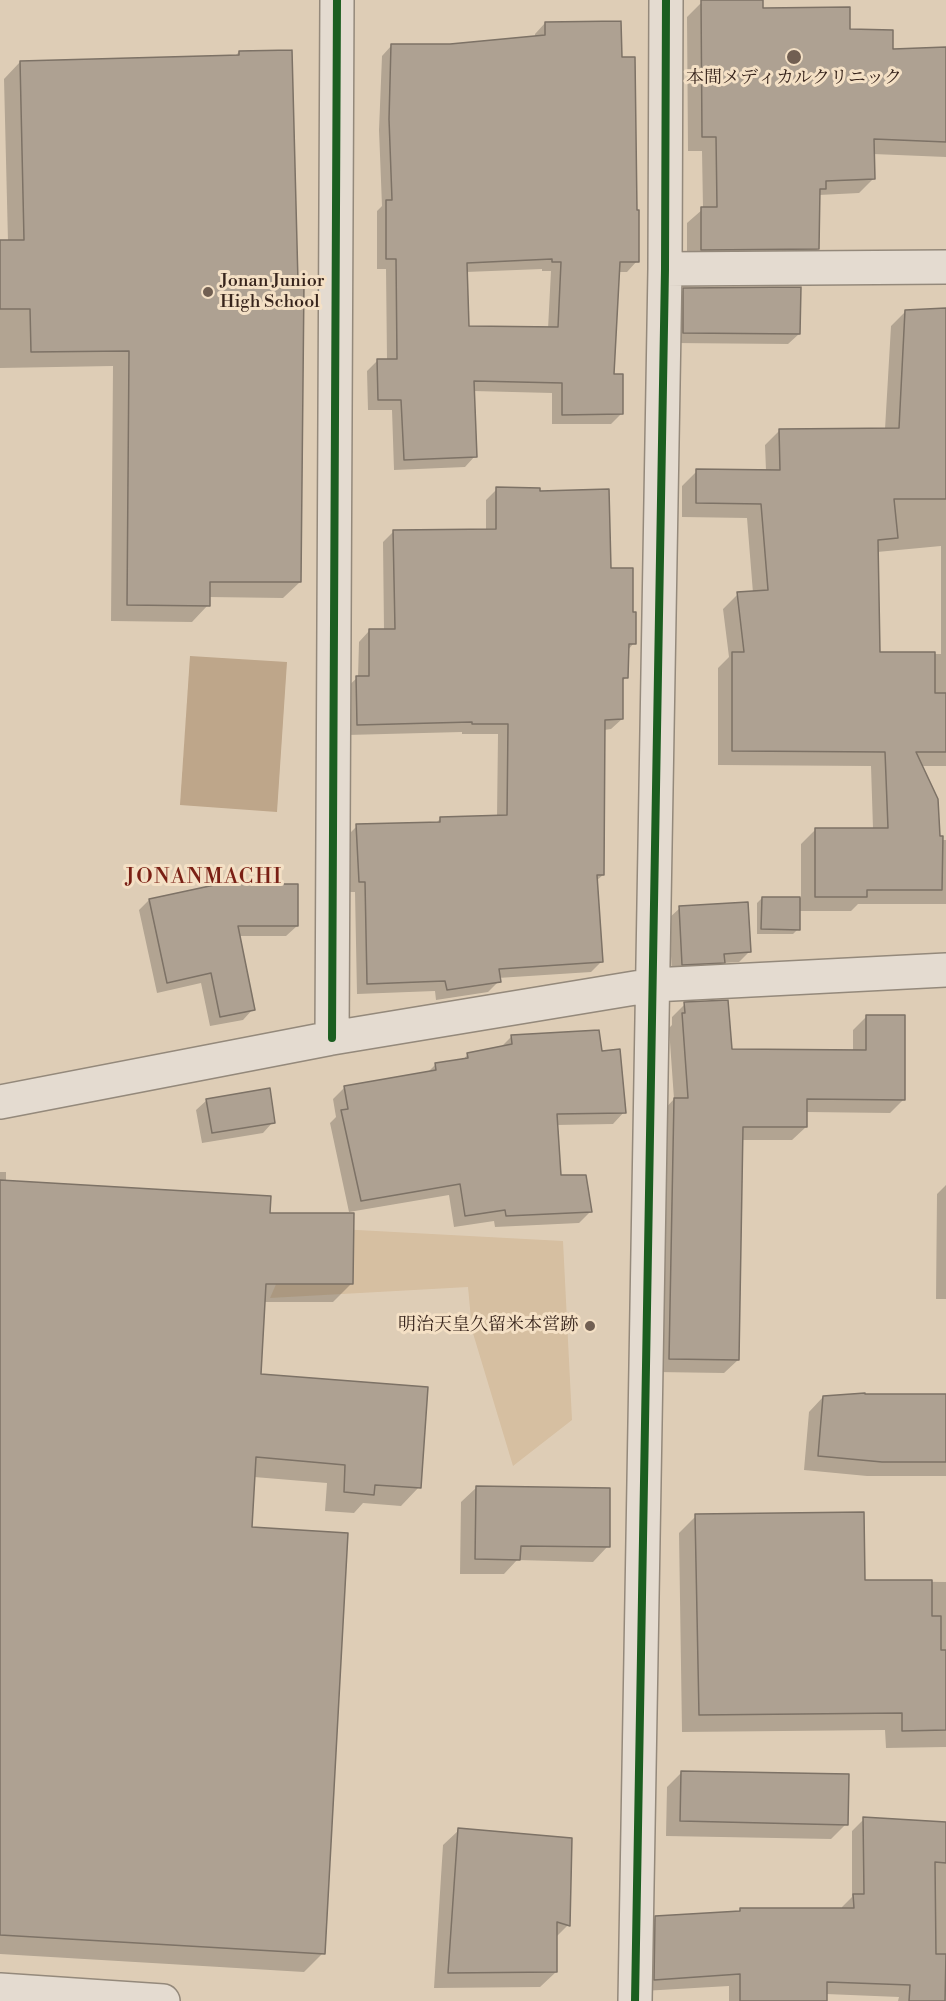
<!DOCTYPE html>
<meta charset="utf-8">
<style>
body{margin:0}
canvas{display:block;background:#decdb6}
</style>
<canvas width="946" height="2001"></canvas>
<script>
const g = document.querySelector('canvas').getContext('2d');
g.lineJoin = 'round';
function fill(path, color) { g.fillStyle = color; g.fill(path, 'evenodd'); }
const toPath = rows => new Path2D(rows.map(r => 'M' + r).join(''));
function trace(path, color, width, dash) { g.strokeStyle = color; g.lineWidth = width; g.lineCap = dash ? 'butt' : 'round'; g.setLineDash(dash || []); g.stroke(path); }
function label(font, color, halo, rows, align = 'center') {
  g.font = font + ' "Libre Bodoni","Noto Serif JP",serif'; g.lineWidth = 6; g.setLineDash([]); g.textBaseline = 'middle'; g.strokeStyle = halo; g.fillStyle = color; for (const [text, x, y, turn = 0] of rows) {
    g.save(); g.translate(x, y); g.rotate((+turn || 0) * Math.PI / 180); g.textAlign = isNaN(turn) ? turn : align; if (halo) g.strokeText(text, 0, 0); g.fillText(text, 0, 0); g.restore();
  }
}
const green = toPath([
 [301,1227,563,1241,572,1420,513,1466,472,1330,468,1287,270,1298]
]);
const water = toPath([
 [190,656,287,662,277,812,180,805]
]);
const shadow = toPath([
 [702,2,762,9,849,30,891,50,946,49,946,157,873,154,874,178,859,193,819,195,818,249,803,263,687,264,687,223,703,209,702,151,688,151,687,17],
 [545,23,637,261,627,272,618,272,612,375,622,413,611,424,552,424,552,393,473,391,475,456,465,467,394,470,392,410,368,410,367,371,378,360,387,360,386,269,377,269,377,211,382,206,379,130,382,56,392,45,450,46,535,38,535,34],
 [542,269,542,271,551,271,548,329,467,327,466,272],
 [239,52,300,582,283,598,208,597,208,605,192,622,111,621,113,366,0,368,0,242,8,242,4,79,20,62,235,56],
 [684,289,799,334,788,344,673,343,674,300],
 [946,310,946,766,921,766,939,838,941,840,946,840,946,904,858,904,851,911,798,911,798,929,793,934,757,934,757,903,762,898,801,898,801,844,816,829,873,829,871,766,718,765,718,668,729,657,723,609,738,594,753,593,747,518,682,517,682,486,697,471,766,471,765,445,780,430,885,429,891,326,905,312],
 [941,546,941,654,879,654,877,552],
 [497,489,539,492,609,569,631,614,634,643,627,651,627,677,621,682,622,719,611,729,604,730,603,875,596,881,602,961,591,972,498,978,499,981,488,992,436,1000,435,991,357,994,355,892,348,892,346,837,357,826,435,824,441,818,497,817,498,734,462,734,462,732,347,735,346,688,358,677,359,642,369,631,384,631,383,542,394,531,486,530,486,500],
 [149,900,297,926,286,936,238,936,253,1009,243,1020,210,1026,201,983,157,993,139,910],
 [680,908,749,952,739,962,722,963,713,972,672,975,669,918],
 [685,1004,731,1051,853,1052,853,1030,867,1016,904,1099,890,1113,806,1112,806,1127,792,1140,741,1140,738,1360,724,1373,656,1372,661,1113,674,1099,669,1028,672,1025,672,1017],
 [512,1036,600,1052,624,1112,613,1124,556,1125,560,1177,590,1212,579,1223,495,1227,494,1221,454,1227,449,1195,349,1212,330,1123,336,1117,333,1099,344,1088,427,1073,436,1064,463,1060,468,1054,500,1048],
 [207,1100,273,1122,263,1133,202,1143,196,1110],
 [0,1172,6,1172,6,1182,269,1214,352,1283,333,1302,264,1302,260,1376,419,1487,401,1506,363,1503,354,1513,325,1511,327,1483,254,1477,251,1529,323,1953,304,1972,0,1954],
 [946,1185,946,1299,936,1299,937,1194],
 [946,1396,946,1476,867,1476,804,1470,809,1412,823,1397],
 [477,1487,608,1546,593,1562,517,1560,504,1574,460,1574,461,1502],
 [696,1516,863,1581,946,1582,946,1747,886,1748,885,1730,682,1732,679,1533],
 [682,1772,846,1824,831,1839,666,1836,667,1787],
 [864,1819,946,1823,946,2001,898,2001,899,1997,826,1994,826,2001,729,2001,729,1986,643,1991,644,1929,656,1917,737,1913,740,1910,842,1910,842,1907,852,1897,852,1831],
 [459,1830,568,1925,555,1938,556,1972,540,1987,434,1988,443,1845]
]);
const building = toPath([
 [701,0,763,0,763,8,850,7,850,29,893,30,893,49,946,47,946,142,874,139,875,179,826,181,826,189,820,189,819,249,701,250,701,207,717,207,716,137,702,137,701,0],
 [621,21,622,57,635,57,637,210,639,210,639,262,620,262,614,374,623,374,623,414,562,415,562,383,474,381,477,457,404,460,401,400,378,400,377,359,397,359,396,259,386,259,386,200,392,200,389,119,391,44,450,44,545,35,545,22,621,21],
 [552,259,552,262,561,262,558,327,469,326,467,263,552,259],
 [292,50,298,282,304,282,301,582,210,582,210,606,127,605,129,351,31,352,30,309,0,309,0,240,24,240,20,61,239,55,239,51,292,50],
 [801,287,800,334,683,333,683,288,801,287],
 [946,308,946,499,894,499,898,538,878,540,880,652,935,652,935,693,946,693,946,752,916,752,938,799,940,836,943,836,942,890,867,890,867,897,815,897,815,828,888,828,885,752,732,751,732,652,744,652,737,592,768,590,761,504,696,503,696,469,780,470,779,429,899,428,905,310,946,308],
 [496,487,540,488,540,491,609,489,611,568,633,568,633,612,636,612,636,644,629,644,628,678,623,678,623,719,605,720,604,875,597,875,603,962,499,969,501,982,447,990,445,981,367,984,365,882,359,882,356,824,440,822,440,817,507,815,508,724,472,724,472,722,357,725,356,676,369,676,369,629,395,629,393,530,496,529,496,487],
 [219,884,298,884,298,926,238,926,255,1010,220,1017,211,973,167,983,149,899,219,884],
 [762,897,800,897,800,930,761,929,762,897],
 [748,902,751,952,724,954,725,963,682,965,679,906,748,902],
 [728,1000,732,1049,866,1050,866,1015,905,1015,905,1100,807,1099,807,1127,743,1127,739,1360,669,1359,674,1098,688,1098,682,1013,685,1013,684,1002,728,1000],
 [599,1030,602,1051,620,1049,626,1113,557,1114,561,1175,586,1175,592,1212,506,1216,505,1210,465,1216,460,1184,361,1201,341,1110,348,1109,344,1086,436,1070,435,1063,468,1058,467,1053,512,1044,511,1035,599,1030],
 [270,1088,275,1123,212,1133,206,1099,270,1088],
 [0,1180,271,1196,270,1213,354,1213,353,1284,266,1284,261,1374,428,1387,421,1488,375,1485,374,1495,344,1492,345,1465,256,1457,252,1527,348,1533,325,1954,0,1935,0,1180],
 [865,1393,865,1394,946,1394,946,1462,882,1462,818,1456,823,1396,865,1393],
 [476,1486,610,1488,610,1547,521,1546,520,1560,475,1559,476,1486],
 [864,1512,865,1580,932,1580,932,1616,941,1616,941,1650,946,1650,946,1730,902,1731,902,1713,699,1715,695,1514,864,1512],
 [681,1771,849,1774,848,1825,680,1821,681,1771],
 [863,1817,946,1822,946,1863,935,1862,936,1954,946,1954,945,2001,909,2001,910,1985,827,1982,827,2001,740,2001,740,1974,654,1980,655,1916,740,1911,740,1908,854,1908,853,1894,864,1894,863,1817],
 [458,1828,572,1838,570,1926,557,1922,557,1972,448,1973,458,1828]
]);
const minor = toPath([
 [665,269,946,267],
 [332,1038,337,0],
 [0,1102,332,1038,653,985,946,970],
 [0,1990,163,2001],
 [635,2001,665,269,666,0]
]);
const cycleway = toPath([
 [332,1038,337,0],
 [635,2001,665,269,666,0]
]);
const markers = [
 [794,57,8,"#715f52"],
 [208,292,6,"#715f52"],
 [590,1326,6,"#715f52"]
];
const poiNames = [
 ["本間メディカルクリニック",794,79],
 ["Jonan Junior",220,282,"left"],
 ["High School",220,303,"left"],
 ["明治天皇久留米本営跡",578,1326,"right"]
];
const quarterNames = [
 ["JONANMACHI",204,878]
];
fill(green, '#d6bfa1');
fill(water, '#bea68a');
fill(shadow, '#0003');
fill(building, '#aea192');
trace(building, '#7d7266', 1.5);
trace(minor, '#94897b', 36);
trace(minor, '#e4dbd0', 33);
trace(cycleway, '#1b5e20', 8);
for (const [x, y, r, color] of markers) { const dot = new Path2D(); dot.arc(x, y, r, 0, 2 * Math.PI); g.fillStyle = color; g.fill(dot); trace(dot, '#f4e0c5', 2); }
label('18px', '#37241c', '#f4e0c5', poiNames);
g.letterSpacing = '1.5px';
label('21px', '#7a1f14', '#f4e0c5', quarterNames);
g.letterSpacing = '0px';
</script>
